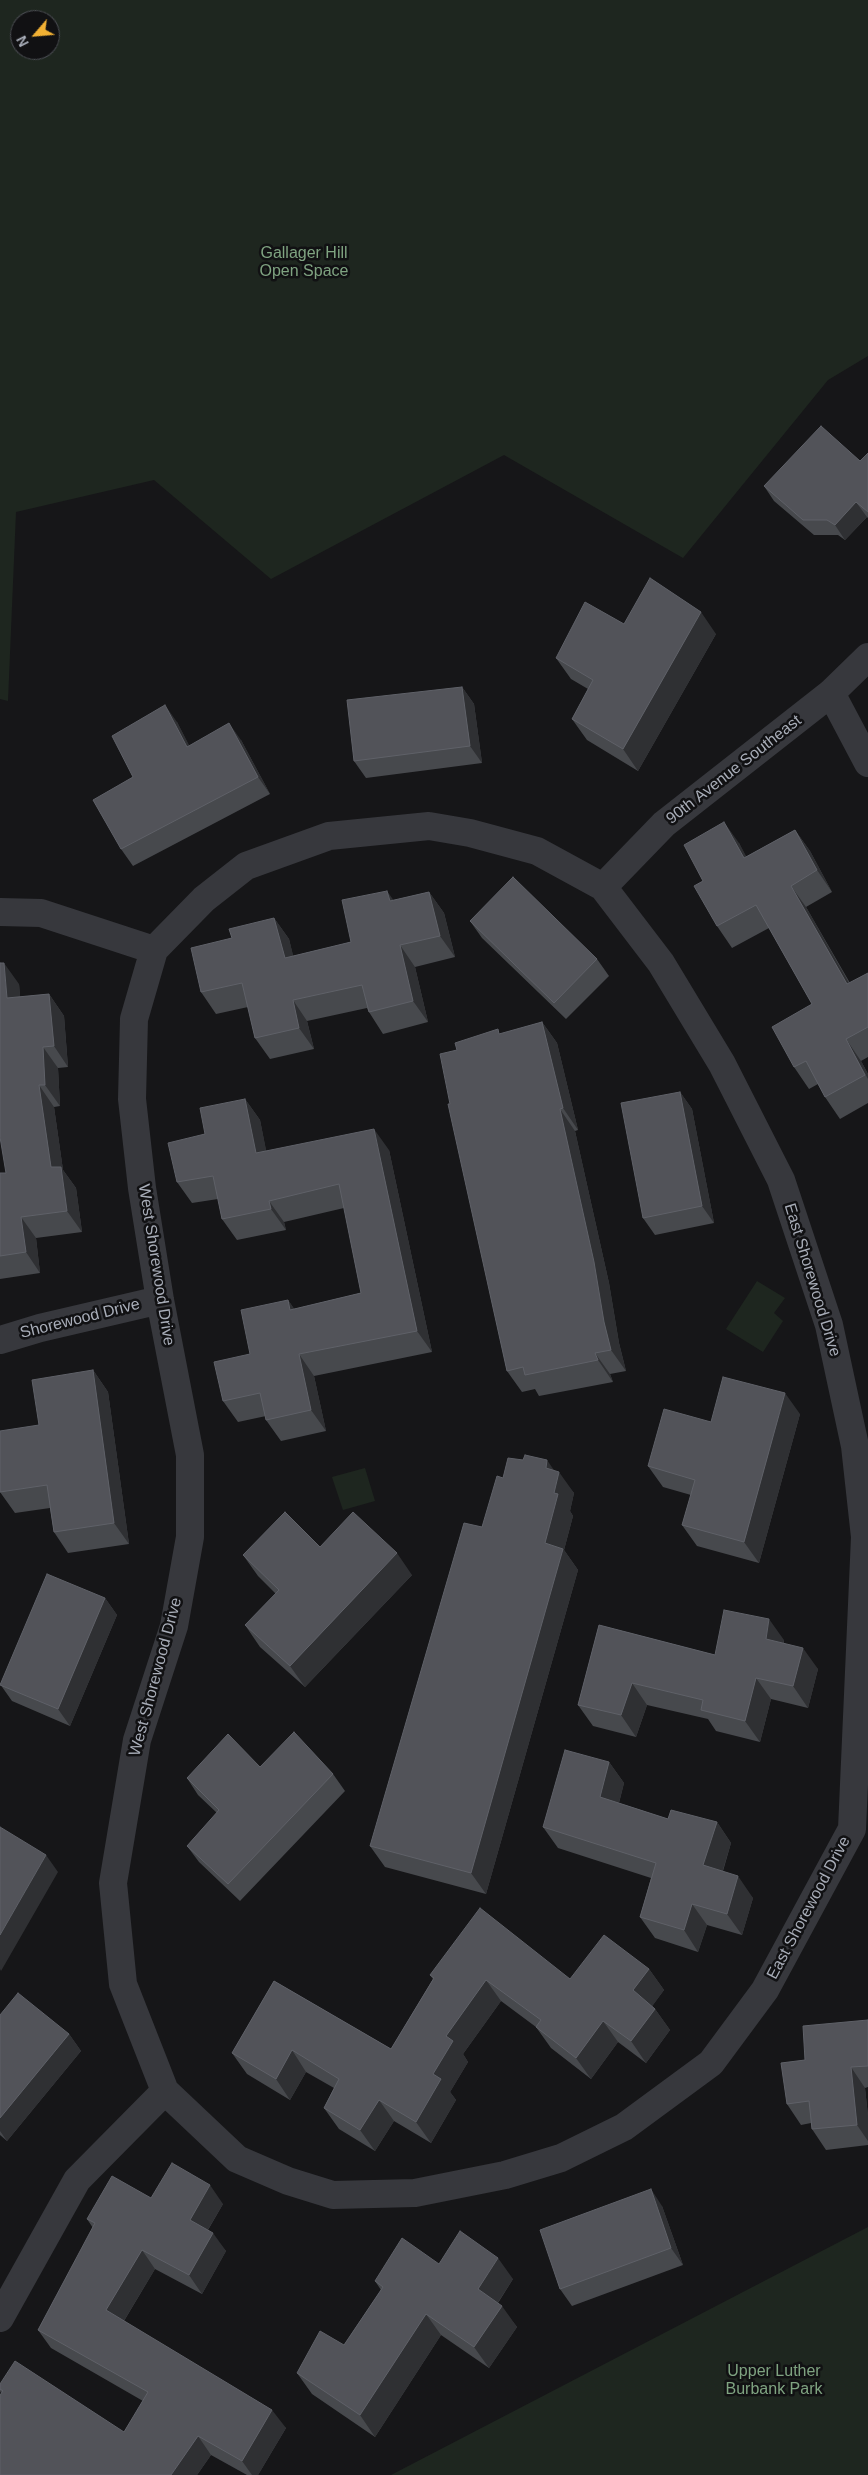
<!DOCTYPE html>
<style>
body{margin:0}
#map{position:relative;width:868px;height:2475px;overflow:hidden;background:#161618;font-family:Arial,sans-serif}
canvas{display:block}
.north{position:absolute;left:10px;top:10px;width:50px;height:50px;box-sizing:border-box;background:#111113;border:1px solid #4d4f55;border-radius:50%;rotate:243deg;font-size:14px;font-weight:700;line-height:20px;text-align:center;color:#a8adb8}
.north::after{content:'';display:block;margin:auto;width:18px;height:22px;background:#f2b134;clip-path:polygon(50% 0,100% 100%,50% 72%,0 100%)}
</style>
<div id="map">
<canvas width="868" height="2475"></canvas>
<div class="north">N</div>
</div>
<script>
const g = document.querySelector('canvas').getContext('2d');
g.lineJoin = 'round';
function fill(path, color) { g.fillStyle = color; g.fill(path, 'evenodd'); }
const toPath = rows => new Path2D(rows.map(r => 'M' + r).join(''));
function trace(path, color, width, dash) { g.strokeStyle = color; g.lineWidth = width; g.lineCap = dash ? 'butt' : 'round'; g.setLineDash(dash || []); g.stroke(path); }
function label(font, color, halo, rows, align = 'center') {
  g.font = font + ' Arial,sans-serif'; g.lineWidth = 5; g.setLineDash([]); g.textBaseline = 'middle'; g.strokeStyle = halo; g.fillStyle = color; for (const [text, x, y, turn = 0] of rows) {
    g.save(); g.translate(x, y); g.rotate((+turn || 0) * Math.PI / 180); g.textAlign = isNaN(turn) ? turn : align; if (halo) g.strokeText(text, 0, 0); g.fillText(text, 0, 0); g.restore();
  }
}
const green = toPath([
 [0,0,868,0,868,356,828,380,683,558,504,455,271,579,154,480,16,512,8,701,0,699],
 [20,20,50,20,50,50,20,50],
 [757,1281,785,1298,774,1313,783,1321,763,1352,726,1329],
 [365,1468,375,1501,343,1510,332,1477],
 [868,2227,868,2475,391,2475]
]);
const minor = toPath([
 [831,693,868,763],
 [429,826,470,833,537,851,603,887,661,963,722,1064,781,1180,829,1325,855,1446,865,1537,852,1829,765,1990,711,2063,624,2127,561,2158,505,2175,415,2193,333,2195,288,2181,237,2159,165,2091,123,1984,113,1883,137,1740,174,1626,190,1537,190,1455,160,1300,142,1188,132,1099,134,1019,154,950,204,899,246,866,329,836,429,826],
 [603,887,664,824,831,693,868,657],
 [0,912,41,913,154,950],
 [0,1340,40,1328,160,1300],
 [0,2318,77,2180,165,2091]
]);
const wall = toPath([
 [868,453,868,518,867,517,845,540,838,535,814,535,774,501,764,486,860,461],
 [624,624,716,634,638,771,587,740,572,719,588,689,571,679,556,658],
 [462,687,474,704,482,763,366,778,354,761],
 [177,722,189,746,241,740,270,794,133,866,121,849,133,777],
 [795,830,810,851,832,892,806,907,850,983,868,973,868,1057,861,1061,868,1074,868,1103,840,1119,825,1097,818,1084,809,1089,794,1067,812,1004,769,928,732,948,717,926,703,881,739,843,746,857],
 [429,892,444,913,455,957,415,967,428,1022,383,1034,369,1012,367,1008,307,1021,314,1049,270,1059,255,1038,248,1007,216,1014,201,992,232,938,274,918,289,939,293,956,351,942,394,900],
 [470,921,597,959,609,976,566,1019,482,938],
 [19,984,20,997,49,994,64,1016,68,1067,58,1068,60,1106,54,1107,63,1170,76,1188,82,1232,36,1238,40,1273,0,1279,0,1173,6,1173],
 [542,1022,557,1043,578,1130,575,1131,609,1283,619,1343,626,1371,610,1374,613,1382,539,1396,535,1389,522,1392,507,1371,450,1104,457,1050,501,1034],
 [680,1092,692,1109,714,1223,655,1235,643,1218],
 [245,1099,260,1120,266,1151,389,1150,432,1352,314,1376,326,1431,281,1441,266,1420,266,1416,238,1422,223,1401,250,1354,288,1300,294,1309,361,1293,344,1208,284,1222,286,1230,237,1240,222,1219,218,1199,192,1203,177,1182,205,1134],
 [93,1370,108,1392,129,1544,68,1553,54,1532,50,1508,15,1513,0,1492,39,1425],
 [800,1414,759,1563,697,1546,682,1525,691,1495,663,1487,648,1466,711,1422],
 [554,1470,574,1493,570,1511,573,1516,564,1550,578,1570,486,1894,385,1867,370,1846,482,1527,503,1478],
 [243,1555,412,1575,305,1687,260,1647,245,1625,276,1594,258,1576],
 [105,1598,117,1615,70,1726,12,1701,0,1684],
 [599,1625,715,1655,784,1640,784,1643,818,1669,808,1708,771,1699,760,1742,716,1731,708,1719,647,1705,636,1737,593,1726,578,1705],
 [609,1762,624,1783,619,1803,668,1819,717,1822,731,1843,723,1871,753,1898,742,1935,707,1925,698,1952,655,1938,640,1917,651,1878,558,1848,543,1827],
 [260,1767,333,1774,345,1791,240,1901,199,1862,187,1846,217,1813,198,1795,187,1778],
 [649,1969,664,1990,652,2006,655,2009,670,2030,646,2063,618,2042,591,2079,551,2048,536,2027,501,2001,463,2054,468,2062,450,2092,456,2100,431,2143,394,2121,375,2151,339,2129,324,2108,334,2088,306,2072,290,2100,247,2074,232,2053,274,1981,391,2049,433,1979,430,1975,570,1979],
 [0,2015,69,2034,81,2051,7,2141,0,2135],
 [868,2020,868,2087,865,2088,868,2116,868,2145,826,2150,812,2129,811,2123,801,2125,787,2104,805,2060],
 [151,2198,223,2204,208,2230,226,2251,202,2294,155,2269,124,2321,286,2428,258,2475,247,2475,211,2455,197,2475,1,2393,0,2391,0,2384,124,2432,143,2401,51,2348,38,2330,93,2228,87,2219],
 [662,2206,683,2265,572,2306,560,2289],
 [439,2264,513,2279,498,2303,517,2327,489,2368,441,2335,375,2437,312,2394,297,2373,344,2345,381,2290,375,2281]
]);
const shadedWall = toPath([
 [856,502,867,517,845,540,835,525],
 [701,612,716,634,638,771,623,749],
 [462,687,474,704,482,763,470,746],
 [165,705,177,722,199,764,187,747],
 [229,723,241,740,270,794,258,777],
 [724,822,739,843,759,880,744,858],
 [795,830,810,851,832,892,817,870],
 [791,886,806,907,862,1006,847,984],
 [387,891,402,912,390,901],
 [429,892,444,913,455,957,440,936],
 [274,918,289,939,299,979,285,958],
 [400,945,415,967,428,1022,413,1001],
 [4,963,19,984,22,1019,7,998],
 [49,994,64,1016,68,1067,54,1046],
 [293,1000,307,1021,314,1049,299,1028],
 [542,1022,557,1043,578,1130,563,1108],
 [846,1039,861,1061,868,1074,868,1079],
 [43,1047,58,1068,60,1106,45,1085],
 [39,1085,54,1107,63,1170,76,1188,82,1232,67,1211,51,1167],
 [680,1092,692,1109,714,1223,702,1206],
 [245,1099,260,1120,271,1174,256,1153],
 [560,1109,575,1131,609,1283,619,1343,626,1371,611,1350,604,1322],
 [374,1129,389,1150,432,1352,417,1331],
 [269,1201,284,1222,286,1230,271,1209],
 [21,1217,36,1238,40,1273,26,1252],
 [288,1300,303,1321,290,1310],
 [595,1353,610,1374,613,1382,598,1360],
 [299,1354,314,1376,326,1431,311,1410],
 [93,1370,108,1392,129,1544,114,1523],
 [785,1393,800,1414,759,1563,744,1542],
 [547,1460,558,1476,559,1472,574,1493,570,1511,573,1516,564,1550,578,1570,486,1894,471,1873,545,1543,554,1493,546,1468],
 [397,1553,412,1575,305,1687,290,1666],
 [105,1598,117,1615,70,1726,58,1709],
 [769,1619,784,1640,781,1660,766,1639],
 [803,1648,818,1669,808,1708,793,1686],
 [756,1678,771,1699,760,1742,745,1721],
 [632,1683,647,1705,636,1737,621,1715],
 [609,1762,624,1783,615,1818,600,1797],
 [717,1822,731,1843,718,1886,703,1865],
 [46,1855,58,1872,1,1971,0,1969,0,1935],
 [738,1876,753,1898,742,1935,727,1914],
 [692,1904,707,1925,698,1952,684,1930],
 [649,1969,664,1990,648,2012,633,1990],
 [486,1980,501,2001,463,2054,468,2062,450,2092,456,2100,431,2143,416,2122,446,2036],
 [655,2009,670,2030,646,2063,631,2041],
 [603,2021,618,2042,591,2079,576,2058],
 [69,2034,81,2051,7,2141,0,2131,0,2118],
 [292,2050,306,2072,290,2100,276,2079],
 [851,2067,865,2088,868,2116,868,2141,857,2125],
 [379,2100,394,2121,375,2151,360,2130],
 [210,2185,223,2204,203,2238,190,2220],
 [651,2189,662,2206,683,2265,671,2248],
 [213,2233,226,2251,202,2294,189,2275],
 [142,2250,155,2269,119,2329,106,2310],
 [498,2258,513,2279,493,2310,478,2289],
 [502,2306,517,2327,489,2368,474,2347],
 [426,2314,441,2335,375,2437,360,2415],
 [272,2410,286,2428,258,2475,252,2475,242,2461],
 [198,2436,211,2455,197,2475,171,2475]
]);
const building = toPath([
 [821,426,860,461,868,453,868,512,856,502,835,525,827,520,803,520,764,486,821,426],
 [650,578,701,612,623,749,572,719,593,680,556,658,585,602,624,624,650,578],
 [462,687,470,746,354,761,347,700,462,687],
 [165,705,187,747,229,723,258,777,121,849,93,800,133,777,112,736,165,705],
 [724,822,744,858,795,830,817,870,791,886,847,984,868,973,868,1027,846,1039,865,1075,825,1097,806,1061,794,1067,772,1027,812,1004,756,905,717,926,694,886,703,881,684,845,724,822],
 [513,877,597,959,554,1003,470,921,513,877],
 [387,891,390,901,429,892,440,936,400,945,413,1001,369,1012,362,985,293,1000,299,1028,255,1038,242,983,201,992,191,948,232,938,229,929,274,918,285,958,351,942,342,900,387,891],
 [0,963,4,963,7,998,49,994,54,1046,43,1047,45,1085,39,1085,51,1167,61,1167,67,1211,21,1217,26,1252,0,1256,0,1173,6,1173,0,1137,0,963],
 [542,1022,563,1108,560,1109,594,1262,604,1322,611,1350,595,1353,598,1360,525,1375,523,1367,507,1371,448,1104,450,1104,440,1054,457,1050,455,1043,498,1029,499,1034,542,1022],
 [680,1092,702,1206,643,1218,621,1103,680,1092],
 [245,1099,256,1153,374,1129,417,1331,299,1354,311,1410,266,1420,260,1393,223,1401,214,1362,250,1354,241,1310,288,1300,290,1310,361,1293,339,1184,269,1201,271,1209,222,1219,213,1176,177,1182,168,1143,205,1134,200,1108,245,1099],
 [93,1370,114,1523,54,1532,47,1485,0,1492,0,1431,39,1425,32,1380,93,1370],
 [723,1377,785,1393,744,1542,682,1525,695,1480,648,1466,664,1409,711,1422,723,1377],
 [525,1455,547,1460,546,1468,559,1472,554,1493,558,1494,545,1543,563,1549,471,1873,370,1846,464,1523,482,1527,497,1476,503,1478,508,1458,523,1460,525,1455],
 [285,1512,320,1547,353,1512,397,1553,290,1666,245,1625,279,1590,243,1555,285,1512],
 [47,1574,105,1598,58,1709,0,1685,47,1574],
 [724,1610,769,1619,766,1639,803,1648,793,1686,756,1678,745,1721,701,1710,703,1700,632,1683,621,1715,578,1705,599,1625,715,1655,724,1610],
 [294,1732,333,1774,228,1884,187,1846,219,1810,187,1778,228,1734,260,1767,294,1732],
 [565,1750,609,1762,600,1797,668,1819,671,1810,717,1822,703,1865,738,1876,727,1914,692,1904,684,1930,640,1917,656,1863,543,1827,565,1750],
 [0,1827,46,1855,0,1935,0,1827],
 [480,1908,570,1979,604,1935,649,1969,633,1990,655,2009,631,2041,603,2021,576,2058,536,2027,541,2020,486,1980,446,2036,453,2041,433,2074,441,2079,416,2122,379,2100,360,2130,324,2108,339,2079,292,2050,276,2079,232,2053,274,1981,391,2049,434,1978,430,1975,480,1908],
 [18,1993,69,2034,0,2118,0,2015,18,1993],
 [868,2020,868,2066,851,2067,857,2125,812,2129,809,2101,787,2104,781,2063,805,2060,803,2026,868,2020],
 [172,2163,210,2185,190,2220,213,2233,189,2275,142,2250,106,2310,272,2410,242,2461,198,2436,171,2475,0,2475,0,2395,3,2391,0,2389,0,2384,15,2361,124,2432,148,2392,38,2330,95,2223,87,2219,112,2176,151,2198,172,2163],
 [651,2189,671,2248,560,2289,540,2230,651,2189],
 [460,2231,498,2258,478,2289,502,2306,474,2347,426,2314,360,2415,297,2373,320,2331,344,2345,383,2287,375,2281,402,2238,439,2264,460,2231]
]);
const parkNames = [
 ["Gallager Hill",304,254],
 ["Open Space",304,272],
 ["Upper Luther",774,2372],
 ["Burbank Park",774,2390]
];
const streetNames = [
 ["90th Avenue Southeast",734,770,-38],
 ["West Shorewood Drive",156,1265,81],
 ["East Shorewood Drive",812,1280,73],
 ["Shorewood Drive",80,1319,-14],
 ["West Shorewood Drive",156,1677,-75],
 ["East Shorewood Drive",809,1908,-62]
];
fill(green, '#1e261f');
trace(minor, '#37383d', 28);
fill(wall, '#47494d');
fill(shadedWall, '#2f3033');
fill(building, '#525359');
trace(building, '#5f6168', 1);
label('16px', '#7fa381', '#111113', parkNames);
label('16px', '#a8adb8', '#111113', streetNames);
</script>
